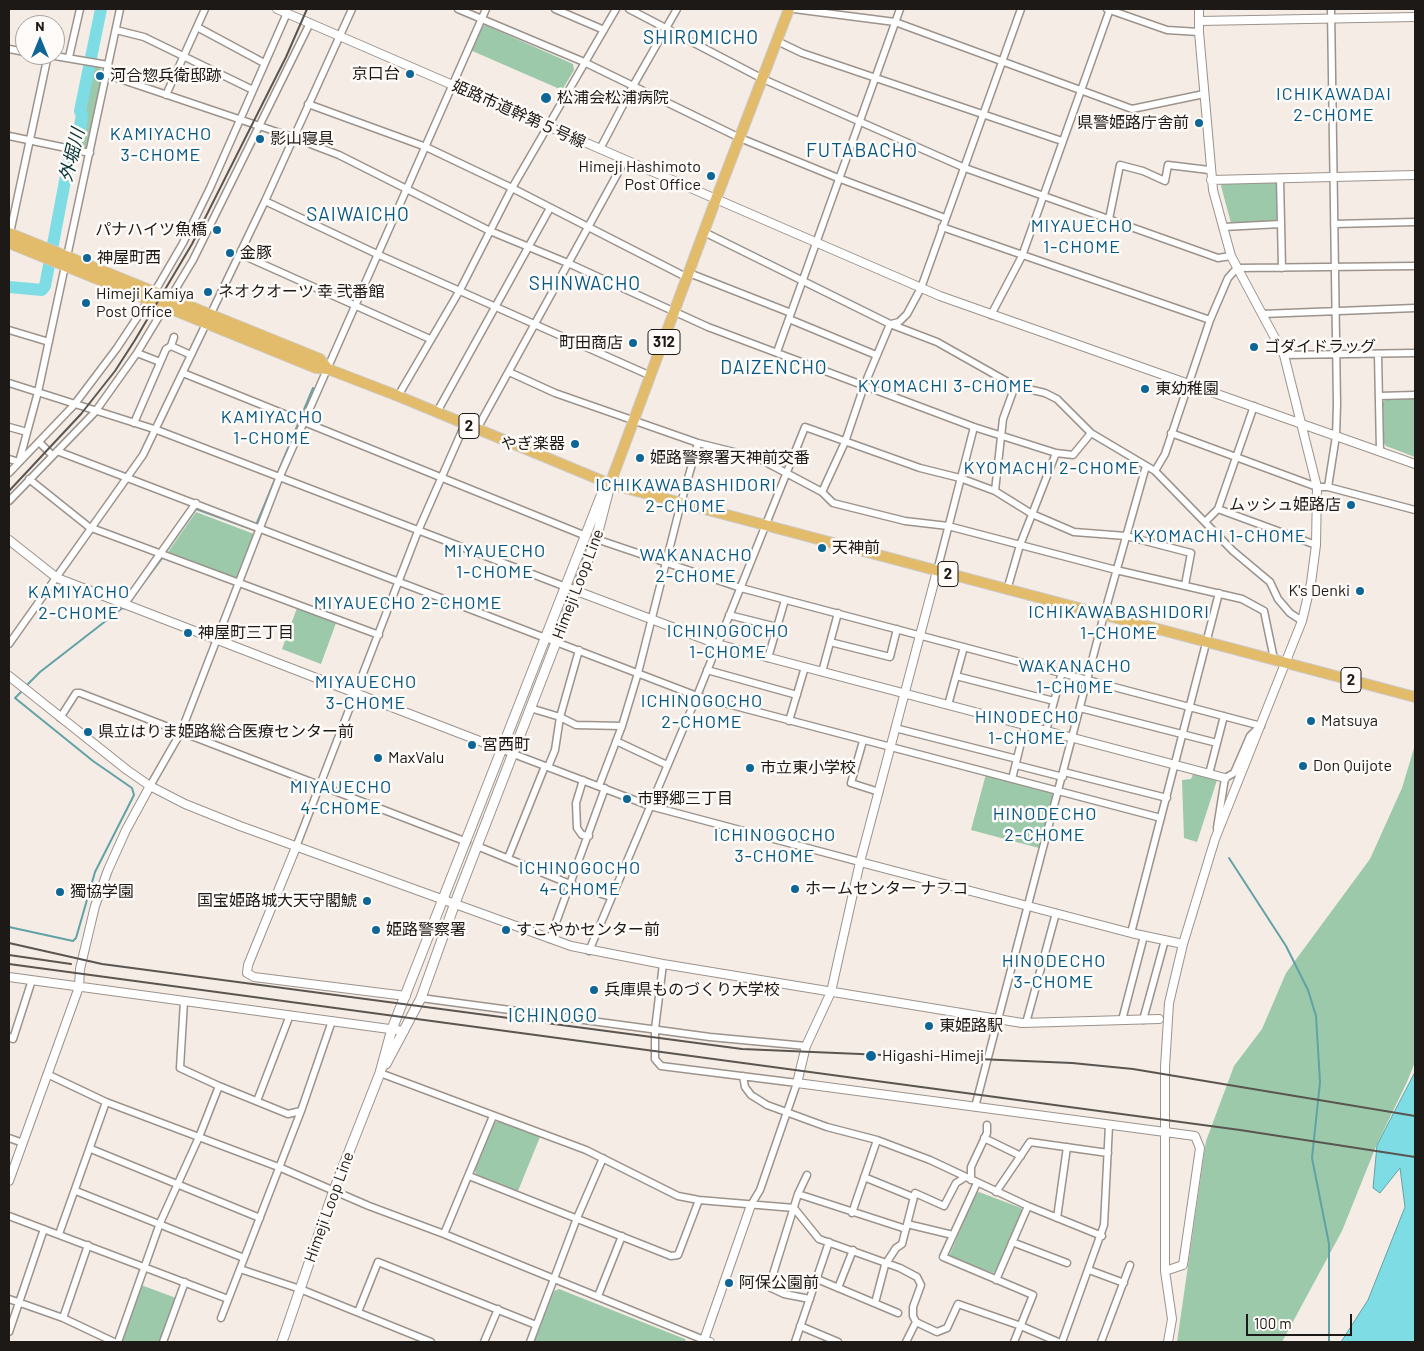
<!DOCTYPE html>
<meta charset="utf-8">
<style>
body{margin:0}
#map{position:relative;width:1424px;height:1351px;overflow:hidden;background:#f5ece5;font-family:Barlow,sans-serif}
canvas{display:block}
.frame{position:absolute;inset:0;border:10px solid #1c1916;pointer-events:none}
.north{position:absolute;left:15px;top:15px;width:50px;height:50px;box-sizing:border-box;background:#fefbf8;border:1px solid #a4a19e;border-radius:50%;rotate:0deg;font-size:14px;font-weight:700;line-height:20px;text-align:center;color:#1c1916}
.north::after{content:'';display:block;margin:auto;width:18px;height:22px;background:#0e6697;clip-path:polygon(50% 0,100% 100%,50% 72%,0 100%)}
.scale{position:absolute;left:1246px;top:1314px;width:106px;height:22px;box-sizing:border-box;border:2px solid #1c1916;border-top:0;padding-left:6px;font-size:15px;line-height:18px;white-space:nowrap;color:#1c1916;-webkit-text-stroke:4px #fefbf8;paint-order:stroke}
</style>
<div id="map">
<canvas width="1424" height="1351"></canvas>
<div class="frame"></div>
<div class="north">N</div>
<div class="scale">100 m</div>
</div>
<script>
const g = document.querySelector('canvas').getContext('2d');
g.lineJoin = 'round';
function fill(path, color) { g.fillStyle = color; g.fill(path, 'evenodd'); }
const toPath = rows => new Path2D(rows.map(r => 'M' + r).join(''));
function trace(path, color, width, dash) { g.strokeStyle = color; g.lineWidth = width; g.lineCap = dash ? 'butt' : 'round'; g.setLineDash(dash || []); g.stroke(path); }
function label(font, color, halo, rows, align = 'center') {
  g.font = font + ' Barlow,"Noto Sans JP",sans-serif'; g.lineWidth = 5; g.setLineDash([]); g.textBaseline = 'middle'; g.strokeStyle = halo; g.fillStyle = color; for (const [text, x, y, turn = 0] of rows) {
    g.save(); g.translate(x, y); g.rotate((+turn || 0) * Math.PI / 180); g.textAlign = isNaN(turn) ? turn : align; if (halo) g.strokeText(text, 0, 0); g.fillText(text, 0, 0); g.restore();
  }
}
const green = toPath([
 [485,25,573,64,574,70,562,90,470,50,481,27],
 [86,64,99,67,104,73,88,146,84,149,70,146],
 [1274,182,1278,185,1277,218,1275,221,1231,223,1221,186,1222,183],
 [1415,398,1415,457,1386,446,1384,443,1383,402,1386,399],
 [196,512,254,534,236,579,168,552],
 [297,608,336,623,321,664,282,649],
 [1415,745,1415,1062,1407,1082,1377,1144,1342,1231,1282,1342,1177,1342,1206,1141,1234,1066,1262,1029,1286,973,1370,859,1402,788],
 [986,774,1051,792,1053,797,1039,848,971,830],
 [1193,774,1217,780,1197,842,1184,838,1182,780,1191,779],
 [498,1121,540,1137,518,1191,476,1175,475,1170,493,1123],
 [979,1192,1021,1208,1023,1212,997,1271,993,1273,949,1256,976,1194],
 [141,1285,176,1298,159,1342,122,1342,121,1340],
 [559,1289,685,1339,686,1342,534,1342,554,1291]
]);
const water = toPath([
 [1415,1072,1415,1342,1341,1342,1368,1300,1405,1207,1400,1168,1380,1193,1373,1188,1377,1145,1415,1072]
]);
const stream = toPath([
 [165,553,196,509,254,530,313,388],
 [130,601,163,557],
 [26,686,40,672,125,606],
 [1229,858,1286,946,1308,990,1316,1016,1320,1082,1312,1158,1329,1244,1329,1342],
 [9,927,73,941,76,938,95,872,134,795,132,788,93,761,15,698,23,690]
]);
const river = toPath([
 [9,287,42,290,45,286,65,181,76,130,81,126,82,115,80,111,101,9]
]);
const minor = toPath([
 [458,9,584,62,740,138,838,178,945,218],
 [555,9,604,30],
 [629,9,763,79,965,168,1218,258,1231,256],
 [794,9,895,22,1132,109,1204,94],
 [1107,9,1167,30,1199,32],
 [197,27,264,63],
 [116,30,144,37,253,90],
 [777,41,802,53,1062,141],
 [9,49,25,52],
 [49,55,108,65],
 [69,57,80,9],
 [108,75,292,137,339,155,490,231,570,264,708,327,974,427,1056,453,1073,455,1091,433],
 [166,95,205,9],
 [308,104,426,147,512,188,688,278],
 [9,136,90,153],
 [600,149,633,86,677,9],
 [1280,178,1282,268],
 [265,201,379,255,651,376],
 [1109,219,1120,165,1143,171,1165,181,1168,165,1209,170],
 [1334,224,1415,222],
 [942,227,1210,320],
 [1223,227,1281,224],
 [704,232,890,324,937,342,1015,386,1045,393,1057,399,1091,433,1155,471,1233,551,1270,582,1278,599,1290,613,1302,621],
 [10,233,48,55],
 [240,254,430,339],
 [689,273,791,313],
 [1262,314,1415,308],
 [991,315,1022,256,1110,9],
 [789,319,876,355],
 [891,324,899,322,907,314,921,288,1021,9],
 [9,330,49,342],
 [174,337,171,346,191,355],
 [777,352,900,9],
 [137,353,160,362],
 [1378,354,1380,451],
 [1284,355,1415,353],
 [509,372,555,393,698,443,758,458,822,492,833,503,905,521,948,526,1116,570,1242,599,1264,611,1274,659],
 [183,373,586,536],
 [9,383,157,430,566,587],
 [398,396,460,290,512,188,616,9],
 [1379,396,1415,395],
 [437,412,550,208],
 [134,423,166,349,171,346],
 [9,427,27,432],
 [477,429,625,160],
 [1171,433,1317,487,1328,487,1415,510],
 [39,442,52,455],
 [57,451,697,696,1161,818],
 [9,459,19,462,38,392,120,9],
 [1155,471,1165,454,1210,320,1228,278,1237,268,1415,266],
 [9,473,74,405,117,348,158,286,183,243,210,188,287,13],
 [29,479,89,527,379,635],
 [1328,487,1336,436,1337,404,1331,9],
 [995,491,1003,419,1015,386],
 [822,492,845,442,864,386,890,324],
 [9,501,95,412,137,353,193,260,310,23],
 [1218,509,1316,545],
 [1206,521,1218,509,1254,406],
 [596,539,741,588,1261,726],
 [937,571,974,427],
 [1007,590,1020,545,1056,453],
 [124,605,196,503],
 [729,615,777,627],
 [830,642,890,657,897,629],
 [9,644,143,455,265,201,352,9],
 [768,658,785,600],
 [707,670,797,695],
 [822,672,838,613],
 [956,676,1054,701],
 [948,705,964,647],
 [530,708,560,717,576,725,622,726],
 [1080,708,1217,743],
 [60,718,76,693,80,693,467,842],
 [789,721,805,667],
 [895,728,1017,759],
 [1046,731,1062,672],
 [616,741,667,765],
 [863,741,851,783,879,792],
 [503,750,650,806,860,862],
 [1016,765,1063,777],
 [548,767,555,750,560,717,579,650],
 [1064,772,1167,798],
 [1209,774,1224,716],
 [1012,779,1025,726],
 [583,780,576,803,577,828,582,835,589,836],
 [150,786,181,732,280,476,486,9],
 [599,786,622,726,638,673,681,503,698,443],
 [1217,828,1225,778,1234,773,1250,736,1258,728],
 [477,846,570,884,611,897],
 [296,847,418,531,465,424],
 [508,858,545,766],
 [1131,933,1219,593],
 [550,939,605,788],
 [589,951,697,696,805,427,920,468,960,478,995,491,1032,514,1074,532,1126,536,1191,553,1185,585],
 [663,964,655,1029,655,1059,661,1066,797,1083,760,1190,751,1205],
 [421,998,710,1037,806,1046],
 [1122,1020,1144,936],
 [1143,1020,1165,940],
 [1026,1023,1056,913],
 [9,1037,13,1039,32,980],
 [380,1073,586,1150,678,1196,699,1200,794,1208,819,1239,900,1268,917,1277,921,1285,913,1307,913,1316,916,1322,937,1332,947,1328,958,1304,1021,1326,1058,1342],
 [47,1074,106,1102,281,1168,369,1206,444,1234,704,1340,703,1342],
 [743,1076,745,1087,751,1095,767,1105,827,1127,877,1140,930,1160,1028,1206,1102,1236],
 [219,1086,288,1114,301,1111,332,1021],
 [257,1101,290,1015],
 [975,1107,1104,615,1146,466],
 [9,1138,23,1143],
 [984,1138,1021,1156],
 [91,1149,260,1218],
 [807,1175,798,1194,769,1287,784,1294,810,1299],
 [469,1176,671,1256,678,1255,699,1200],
 [864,1177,913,1197],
 [971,1180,971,1167,987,1133,987,1125],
 [977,1183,943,1257,1033,1295,1014,1342],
 [76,1191,244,1258],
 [996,1192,1030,1142,1108,1153],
 [798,1194,906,1229],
 [852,1213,877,1140],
 [9,1216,228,1299],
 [1057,1218,1067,1147],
 [907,1224,953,1235],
 [59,1234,106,1102],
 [444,1234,493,1116],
 [1012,1242,1067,1263],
 [240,1269,300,1289,431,1342],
 [1089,1270,1124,1283],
 [817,1279,898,1313],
 [996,1280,1028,1206],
 [838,1288,853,1250],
 [598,1296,622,1236],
 [9,1299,63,1318,114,1342],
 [875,1303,885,1265,896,1248,902,1244,915,1193,944,1206,956,1183,964,1178],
 [358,1312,378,1262,536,1325],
 [63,1318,88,1245],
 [221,1318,301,1111],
 [800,1326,838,1342],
 [9,1332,44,1229],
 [118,1342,160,1223,199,1137,219,1086,180,1068,184,1001],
 [163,1342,185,1282],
 [484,1342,498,1309],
 [530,1342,577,1218,603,1158],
 [795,1342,829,1242],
 [906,1342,916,1322],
 [1062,1342,1104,1225,1109,1125],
 [1101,1342,1130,1265]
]);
const tertiary = toPath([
 [277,9,940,296,1415,464],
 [1199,21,1415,17],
 [1211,180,1415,175],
 [9,540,57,578,503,750],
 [937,571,860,862,831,992,806,1046,797,1083,1195,1136,1200,1148,1183,1265,1165,1271],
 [566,587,717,644,1225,778],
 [9,676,127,770,150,786,185,804,240,826,571,946,663,964,1022,1023,1159,1019],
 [296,847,248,965,247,973,254,977,406,996],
 [860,862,1131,933,1183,944],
 [9,977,404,1031],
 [9,1181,79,987,80,969,95,906,108,870,126,830,150,786],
 [710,1342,704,1340,751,1205],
 [1168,1342,1172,1319,1165,1271,1165,1067,1169,1003,1183,944,1215,839,1302,621,1311,583,1316,545,1317,487,1284,355,1231,256,1213,190,1199,32,1199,9]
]);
const secondary = toPath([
 [386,1064,421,998,455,903,596,539,610,485],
 [282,1342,334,1190,380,1073,392,1029,601,496,610,484]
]);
const trunk = toPath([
 [9,233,320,359,328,369],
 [9,243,316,368,328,369,398,396,610,484,1415,697],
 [610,484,716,199,789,9]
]);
const rail = toPath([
 [9,491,81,414,115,371,135,340,192,244,286,57,307,9],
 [9,943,102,964,742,1049,1072,1063,1133,1069,1415,1116],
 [9,955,71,964],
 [9,964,1240,1130,1415,1157]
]);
const markers = [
 [410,74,5,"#0e6697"],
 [100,76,5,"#0e6697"],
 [546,98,6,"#0e6697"],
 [1199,123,5,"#0e6697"],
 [260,139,5,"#0e6697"],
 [711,176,5,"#0e6697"],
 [217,230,5,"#0e6697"],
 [230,253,5,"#0e6697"],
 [87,258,5,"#0e6697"],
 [208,292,5,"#0e6697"],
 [86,303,5,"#0e6697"],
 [633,343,5,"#0e6697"],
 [1254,347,5,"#0e6697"],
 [1145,389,5,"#0e6697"],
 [575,444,5,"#0e6697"],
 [640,458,5,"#0e6697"],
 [1351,505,5,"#0e6697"],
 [822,548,5,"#0e6697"],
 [1360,591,5,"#0e6697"],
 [188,633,5,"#0e6697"],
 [1311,721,5,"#0e6697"],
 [88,732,5,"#0e6697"],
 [472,745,5,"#0e6697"],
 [378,758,5,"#0e6697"],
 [1303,766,5,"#0e6697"],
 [750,768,5,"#0e6697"],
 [627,799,5,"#0e6697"],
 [795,889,5,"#0e6697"],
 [60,892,5,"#0e6697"],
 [367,901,5,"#0e6697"],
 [376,930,5,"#0e6697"],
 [506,930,5,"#0e6697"],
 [594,990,5,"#0e6697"],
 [929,1026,5,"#0e6697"],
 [871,1056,6,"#0e6697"],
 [729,1283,5,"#0e6697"]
];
const shields = [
 [664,342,32],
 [469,426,20],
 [948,574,20],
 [1351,680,20]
];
const shieldNames = [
 ["312",664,342],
 ["2",469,426],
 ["2",948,574],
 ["2",1351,680]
];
const poiNames = [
 ["京口台",400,74,"right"],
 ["河合惣兵衛邸跡",110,76],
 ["松浦会松浦病院",557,98],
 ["県警姫路庁舎前",1189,123,"right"],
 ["影山寝具",270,139],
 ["Himeji Hashimoto",701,167,"right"],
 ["Post Office",701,185,"right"],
 ["パナハイツ魚橋",207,230,"right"],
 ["金豚",240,253],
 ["神屋町西",97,258],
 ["ネオクオーツ 幸 弐番館",218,292],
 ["Himeji Kamiya",96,294],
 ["Post Office",96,312],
 ["町田商店",623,343,"right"],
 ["ゴダイドラッグ",1264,347],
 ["東幼稚園",1155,389],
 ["やぎ楽器",565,444,"right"],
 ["姫路警察署天神前交番",650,458],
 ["ムッシュ姫路店",1341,505,"right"],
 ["天神前",832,548],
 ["K's Denki",1350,591,"right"],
 ["神屋町三丁目",198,633],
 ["Matsuya",1321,721],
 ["県立はりま姫路総合医療センター前",98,732],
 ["宮西町",482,745],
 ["MaxValu",388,758],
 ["Don Quijote",1313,766],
 ["市立東小学校",760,768],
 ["市野郷三丁目",637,799],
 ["ホームセンター ナフコ",805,889],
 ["獨協学園",70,892],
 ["国宝姫路城大天守閣鯱",357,901,"right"],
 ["姫路警察署",386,930],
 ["すこやかセンター前",516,930],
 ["兵庫県ものづくり大学校",604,990],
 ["東姫路駅",939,1026],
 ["Higashi-Himeji",882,1056],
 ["阿保公園前",739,1283]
];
const streetNames = [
 ["姫路市道幹第５号線",519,114,24],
 ["Himeji Loop Line",578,584,-69],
 ["Himeji Loop Line",329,1207,-70]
];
const neighbourhoodNames = [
 ["ICHIKAWADAI",1334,94],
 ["2-CHOME",1334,115],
 ["KAMIYACHO",161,134],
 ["3-CHOME",161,155],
 ["MIYAUECHO",1082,226],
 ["1-CHOME",1082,247],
 ["KYOMACHI 3-CHOME",946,386],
 ["KAMIYACHO",272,417],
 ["1-CHOME",272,438],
 ["KYOMACHI 2-CHOME",1052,468],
 ["ICHIKAWABASHIDORI",686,485],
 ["2-CHOME",686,506],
 ["KYOMACHI 1-CHOME",1220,536],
 ["MIYAUECHO",495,551],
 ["1-CHOME",495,572],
 ["WAKANACHO",696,555],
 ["2-CHOME",696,576],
 ["KAMIYACHO",79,592],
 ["2-CHOME",79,613],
 ["MIYAUECHO 2-CHOME",408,603],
 ["ICHIKAWABASHIDORI",1119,612],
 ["1-CHOME",1119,633],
 ["ICHINOGOCHO",728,631],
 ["1-CHOME",728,652],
 ["WAKANACHO",1075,666],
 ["1-CHOME",1075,687],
 ["MIYAUECHO",366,682],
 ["3-CHOME",366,703],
 ["ICHINOGOCHO",702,701],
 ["2-CHOME",702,722],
 ["HINODECHO",1027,717],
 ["1-CHOME",1027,738],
 ["MIYAUECHO",341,787],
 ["4-CHOME",341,808],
 ["HINODECHO",1045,814],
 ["2-CHOME",1045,835],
 ["ICHINOGOCHO",775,835],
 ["3-CHOME",775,856],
 ["ICHINOGOCHO",580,868],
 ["4-CHOME",580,889],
 ["HINODECHO",1054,961],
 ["3-CHOME",1054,982]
];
const waterNames = [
 ["外堀川",72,155,-76]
];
const quarterNames = [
 ["SHIROMICHO",701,38],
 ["FUTABACHO",862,151],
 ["SAIWAICHO",358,215],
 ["SHINWACHO",585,284],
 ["DAIZENCHO",774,368],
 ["ICHINOGO",553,1016]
];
fill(green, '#9bc9aa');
fill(water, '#7edde4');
trace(water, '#61a2a6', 1);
trace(stream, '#61a2a6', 2);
trace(river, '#7edde4', 12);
trace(minor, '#9b938c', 9);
trace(tertiary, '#9b938c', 10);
trace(secondary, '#9b938c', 11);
trace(trunk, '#cdcccc', 12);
trace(minor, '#fff', 6);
trace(tertiary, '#fff', 8);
trace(secondary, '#fff', 9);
trace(trunk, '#e2bb6b', 10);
trace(rail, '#5a5551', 2);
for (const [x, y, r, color] of markers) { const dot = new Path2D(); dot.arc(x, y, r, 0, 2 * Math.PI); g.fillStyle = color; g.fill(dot); trace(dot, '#fefbf8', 2); }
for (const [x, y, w] of shields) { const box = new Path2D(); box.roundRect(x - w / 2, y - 12.5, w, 25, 4); g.fillStyle = '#fefbf8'; g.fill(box); trace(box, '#1c1916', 1); }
label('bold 15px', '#1c1916', null, shieldNames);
label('16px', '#1c1916', '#fefbf8', poiNames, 'left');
label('16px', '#1c1916', '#fefbf8', streetNames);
g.letterSpacing = '1px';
label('18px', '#045884', '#fefbf8', neighbourhoodNames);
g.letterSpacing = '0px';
label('italic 18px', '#053538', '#fefbf8', waterNames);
g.letterSpacing = '1px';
label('19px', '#045884', '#fefbf8', quarterNames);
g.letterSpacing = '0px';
</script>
